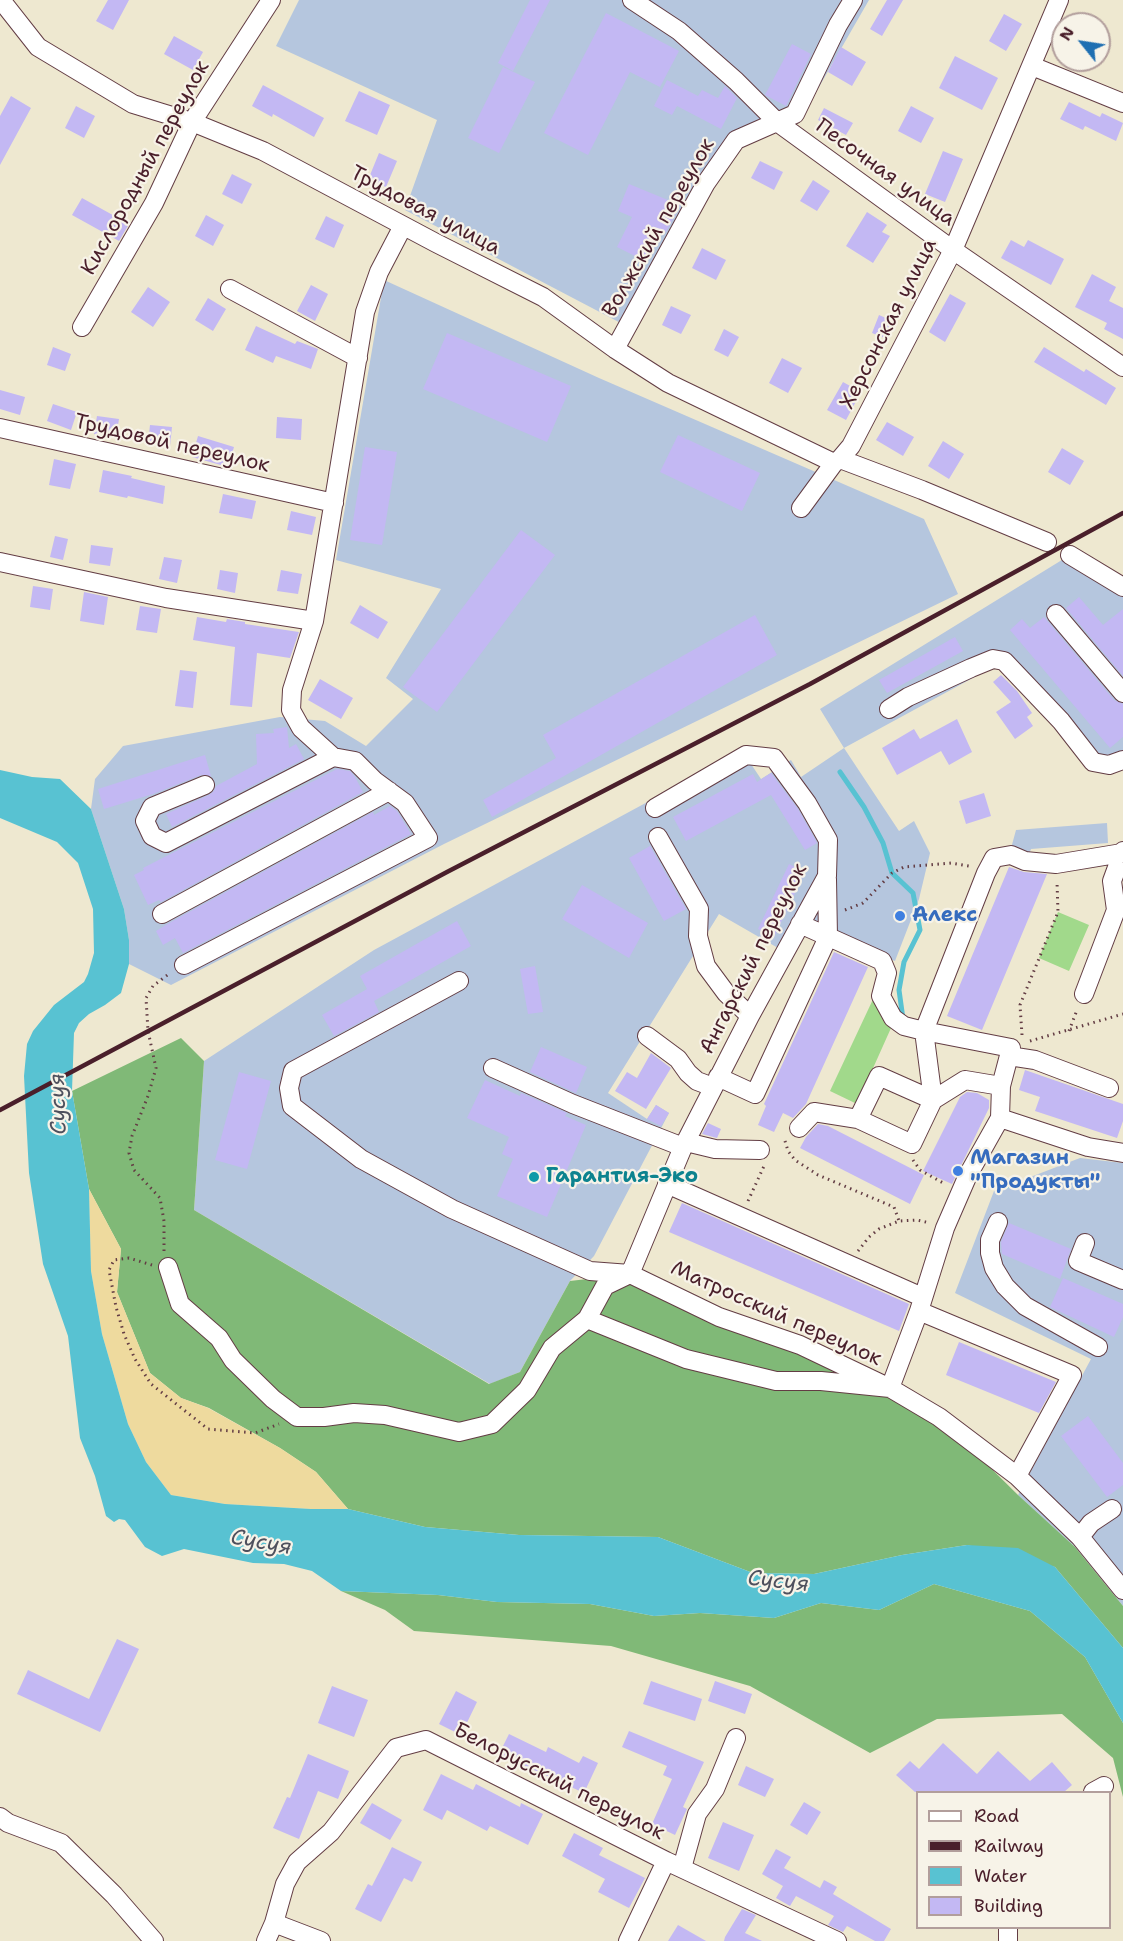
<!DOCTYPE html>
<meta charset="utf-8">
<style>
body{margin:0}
#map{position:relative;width:1123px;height:1941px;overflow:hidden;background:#eee8d0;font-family:"Shantell Sans",sans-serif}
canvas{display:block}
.legend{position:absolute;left:916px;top:1791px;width:195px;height:138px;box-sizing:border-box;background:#f7f3e8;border:2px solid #b29e9c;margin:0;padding:8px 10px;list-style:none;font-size:18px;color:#4a1f2b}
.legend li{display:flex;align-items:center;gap:12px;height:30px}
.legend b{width:30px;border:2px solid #b29e9c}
.north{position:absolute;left:1051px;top:12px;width:60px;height:60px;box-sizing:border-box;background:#f7f3e8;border:2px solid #b29e9c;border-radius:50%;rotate:300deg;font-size:16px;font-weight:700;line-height:24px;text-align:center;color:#4a1f2b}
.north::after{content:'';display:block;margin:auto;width:21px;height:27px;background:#1f6fb2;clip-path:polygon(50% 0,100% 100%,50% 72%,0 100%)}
</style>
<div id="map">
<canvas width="1123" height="1941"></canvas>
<ul class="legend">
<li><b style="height:8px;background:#fff"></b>Road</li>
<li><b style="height:8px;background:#4a1f2b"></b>Railway</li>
<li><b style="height:16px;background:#58c2d2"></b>Water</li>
<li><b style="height:16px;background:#c3b8f3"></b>Building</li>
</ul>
<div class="north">N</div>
</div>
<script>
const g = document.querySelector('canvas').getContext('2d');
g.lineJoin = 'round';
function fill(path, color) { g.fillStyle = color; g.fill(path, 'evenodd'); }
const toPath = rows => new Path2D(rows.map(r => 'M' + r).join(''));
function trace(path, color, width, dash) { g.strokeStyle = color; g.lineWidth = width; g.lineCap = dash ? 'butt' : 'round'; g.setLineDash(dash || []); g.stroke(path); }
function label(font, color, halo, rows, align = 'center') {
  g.font = font + ' "Shantell Sans",sans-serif'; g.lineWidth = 4.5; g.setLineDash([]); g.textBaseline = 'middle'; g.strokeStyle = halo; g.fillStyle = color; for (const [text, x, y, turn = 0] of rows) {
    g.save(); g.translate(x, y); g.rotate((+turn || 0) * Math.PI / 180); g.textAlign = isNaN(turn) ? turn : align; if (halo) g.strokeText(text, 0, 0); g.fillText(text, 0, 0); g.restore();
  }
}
const industrial = toPath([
 [299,0,869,0,800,120,740,145,710,191,634,330,405,210,437,120,276,46],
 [384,280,599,378,924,519,958,594,444,844,171,985,129,964,129,940,124,909,91,809,95,779,123,746,280,717,325,721,366,746,413,699,386,678,441,589,336,560],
 [1070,555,1123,587,1123,760,1109,765,1004,661,844,748,899,831,914,821,930,853,919,899,895,961,800,924,785,952,719,914,608,1093,647,1119,656,1105,669,1113,594,1256,570,1281,520,1372,490,1384,194,1210,204,1061,374,950,725,760,751,764,761,779,791,760,801,777,844,748,820,709],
 [1107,823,1108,843,1031,849,1028,857,1010,852,1016,830],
 [1080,1158,1123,1163,1123,1606,1075,1547,1018,1495,1091,1359,955,1293,994,1191]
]);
const green = toPath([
 [1058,912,1089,925,1069,971,1039,958],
 [875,995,891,1028,857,1104,830,1091]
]);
const forest = toPath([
 [181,1038,204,1061,194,1210,489,1384,520,1372,570,1281,630,1274,939,1417,1018,1495,1075,1547,1123,1606,1123,1648,1055,1567,967,1545,902,1555,814,1574,753,1573,658,1537,519,1535,425,1527,348,1509,316,1472,280,1448,209,1408,181,1398,150,1373,117,1292,121,1249,89,1189,72,1091],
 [934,1584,1030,1611,1085,1657,1123,1723,1123,1797,1113,1758,1062,1714,937,1719,870,1753,750,1686,611,1646,414,1631,385,1610,341,1591,438,1595,497,1602,590,1604,654,1616,700,1613,774,1618,821,1603,879,1610]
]);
const sand = toPath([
 [89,1189,121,1249,117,1292,150,1373,181,1398,208,1408,280,1448,316,1472,348,1509,311,1509,225,1504,171,1495,146,1462,128,1424,102,1334,91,1271]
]);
const water = toPath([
 [0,770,32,777,60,779,91,809,124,909,129,940,129,964,121,993,105,1005,89,1014,79,1023,74,1033,72,1091,89,1189,91,1271,102,1334,128,1424,146,1462,171,1495,225,1504,311,1509,348,1509,425,1527,519,1535,658,1537,753,1573,814,1574,902,1555,967,1545,1018,1548,1055,1567,1123,1648,1123,1723,1085,1657,1030,1611,934,1584,879,1610,821,1603,774,1618,700,1613,654,1616,590,1604,497,1602,438,1595,341,1591,312,1571,284,1564,253,1563,184,1549,162,1556,145,1547,125,1520,119,1519,114,1522,106,1516,95,1476,80,1438,68,1336,43,1264,29,1173,24,1076,27,1044,33,1031,54,1005,84,982,88,974,94,953,93,909,78,863,57,842,0,818]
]);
const stream = toPath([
 [840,772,864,807,883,843,892,873,913,893,920,930,904,962,899,990,903,1019],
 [992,1178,1007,1186]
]);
const building = toPath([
 [108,0,129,0,113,30,96,21],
 [530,0,550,0,513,71,498,63],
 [887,0,903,0,882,36,870,29],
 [606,13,679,51,660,87,630,72,588,155,544,133],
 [1004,14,1022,24,1006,51,989,41],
 [174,36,203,52,193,70,164,54],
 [792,44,811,54,786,106,765,95],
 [841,47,866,62,852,86,828,72],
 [955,56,998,78,982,110,939,88],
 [503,67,535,82,499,153,468,138],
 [667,80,698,96,702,90,718,98,725,86,737,98,721,129,677,106,672,115,654,106],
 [263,85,324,118,314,137,273,114,272,117,252,106],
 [359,91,390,105,377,135,345,121],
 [11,96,31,108,0,165,0,116],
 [1069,102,1100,117,1102,113,1123,123,1116,141,1085,126,1083,130,1060,119],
 [76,106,95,116,84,138,65,128],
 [911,106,934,118,921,143,898,131],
 [824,108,853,123,846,135,818,120],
 [943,151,963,159,945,202,925,194],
 [379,153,397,161,386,187,368,180],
 [760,161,783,172,774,190,751,178],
 [232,174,252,184,242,204,222,194],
 [813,180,830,191,817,211,800,201],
 [629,184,680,205,666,232,663,230,647,262,617,247,632,217,618,211],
 [82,198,129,224,119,241,72,215],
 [867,212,887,225,882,232,890,236,873,263,846,246],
 [206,215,224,225,213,246,195,236],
 [326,216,344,225,334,248,315,239],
 [1011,240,1024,247,1028,240,1064,259,1051,285,1001,258],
 [702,248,726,260,716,280,692,268],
 [1092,274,1116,287,1109,301,1123,308,1123,339,1104,329,1107,323,1075,307],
 [311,285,328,294,315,321,297,311],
 [148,287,170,302,153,327,131,312],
 [950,294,966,303,945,342,929,332],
 [208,298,226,309,213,331,195,320],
 [671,306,691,315,681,334,662,325],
 [879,315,895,322,887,339,872,333],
 [256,326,295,344,297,341,318,349,311,369,276,356,273,363,245,350],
 [724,329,739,337,728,357,714,350],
 [447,333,571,386,547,442,423,389],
 [53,347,71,354,65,371,47,365],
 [1044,347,1084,372,1086,369,1116,388,1106,405,1034,362],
 [782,358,802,368,788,393,769,383],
 [843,382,861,392,846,420,827,410],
 [0,390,25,397,20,415,0,409],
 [53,404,77,412,71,430,47,421],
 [97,416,119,419,116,437,94,434],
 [277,417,302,419,301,440,276,438],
 [887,422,914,437,903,456,876,440],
 [150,425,172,427,170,446,148,443],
 [678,435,760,473,742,511,660,472],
 [198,436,234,447,228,467,192,457],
 [943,441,964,454,949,479,928,466],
 [365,447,397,452,382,545,350,540],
 [1062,448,1084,461,1070,485,1048,472],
 [54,459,76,464,70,489,49,485],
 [103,470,132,476,131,478,165,486,163,504,128,496,127,498,99,492],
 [223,494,256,501,252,519,219,513],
 [291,511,316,517,312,535,287,530],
 [521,530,555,555,437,712,403,687],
 [55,536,68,539,63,560,50,557],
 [91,545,113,548,110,566,89,563],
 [164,557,182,560,177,583,159,579],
 [220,570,238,573,235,593,217,589],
 [281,570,302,574,298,594,277,591],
 [33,586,53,589,50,610,30,607],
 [84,592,108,597,104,625,80,621],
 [1079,597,1103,625,1123,609,1123,676,1066,608],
 [360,605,388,622,378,639,350,623],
 [140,606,161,609,157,633,136,630],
 [755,615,777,655,492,817,483,800,556,758,543,735],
 [197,617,226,622,227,619,245,622,245,624,299,632,290,658,257,653,252,707,230,705,235,647,193,640],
 [1044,617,1114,700,1123,704,1123,737,1110,748,1010,630,1022,619,1030,628],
 [955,637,963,651,887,693,879,680],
 [180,670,197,672,193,708,175,706],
 [1001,675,1017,691,1032,713,1027,717,1033,726,1015,739,996,712,1011,702,993,682],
 [320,679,353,698,341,719,308,700],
 [957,719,972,752,949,765,941,751,897,775,882,748,914,729,920,739],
 [287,727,289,748,296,744,304,759,172,827,166,814,209,795,214,791,216,786,257,764,256,734,274,733,273,729],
 [205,755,211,776,201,775,153,794,104,809,98,789],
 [337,769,350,771,355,777,363,792,161,902,159,900,148,905,134,875,144,870,143,868],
 [771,773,798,809,817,843,805,850,771,795,686,841,673,817,753,774,757,782],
 [984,793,991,816,966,824,959,801],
 [390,806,397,811,411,834,183,953,175,938,163,945,156,931,171,922,373,812,374,815],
 [650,846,686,909,664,921,629,858],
 [789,864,805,872,774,937,758,929],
 [1009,867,1024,872,1047,874,982,1030,947,1016],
 [582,885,648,923,629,958,562,919],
 [457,921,471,946,374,1001,379,1012,334,1036,322,1015,367,989,360,976],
 [834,952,868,967,806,1104,793,1118,783,1113,774,1132,758,1125,766,1106,764,1104],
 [535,966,543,1012,528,1014,520,969],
 [541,1047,587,1067,576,1093,530,1072],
 [651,1053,671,1068,646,1109,615,1091,627,1072,637,1078],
 [1025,1070,1123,1104,1123,1121,1117,1138,1035,1111,1040,1097,1019,1090],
 [239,1072,271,1081,247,1169,215,1160],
 [485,1080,520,1096,521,1093,567,1113,565,1116,586,1125,547,1217,497,1196,513,1159,502,1154,509,1137,467,1118],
 [967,1092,977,1093,989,1100,989,1108,952,1184,923,1171,960,1097],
 [656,1105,669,1113,661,1126,647,1119],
 [708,1123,721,1129,717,1138,702,1134],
 [818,1124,828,1126,924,1175,910,1204,800,1148,806,1137],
 [682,1203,909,1304,899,1331,669,1232],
 [1009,1223,1071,1249,1060,1279,1002,1254,1001,1242],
 [1063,1278,1123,1304,1123,1317,1114,1337,1050,1307],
 [959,1342,1056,1382,1039,1413,946,1375],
 [1088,1416,1123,1463,1123,1485,1107,1497,1061,1436],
 [117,1639,139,1649,100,1732,17,1694,28,1670,89,1699],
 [651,1681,702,1699,695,1721,643,1704],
 [715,1681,752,1694,745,1714,708,1701],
 [332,1686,368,1700,354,1737,318,1723],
 [456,1691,477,1702,461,1735,439,1724],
 [629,1731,704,1762,683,1807,687,1809,675,1835,652,1824,672,1779,663,1775,667,1766,622,1747],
 [509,1734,546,1752,548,1747,579,1763,583,1756,598,1763,584,1793,499,1754],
 [943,1743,977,1774,998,1751,1030,1781,1052,1762,1072,1785,1064,1792,915,1792,896,1775,910,1761,919,1769],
 [308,1754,349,1771,338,1799,318,1791,299,1839,273,1828,287,1797,290,1798],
 [746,1766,774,1779,765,1797,738,1785],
 [441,1774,473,1790,476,1784,520,1807,521,1803,543,1814,528,1845,490,1826,487,1831,447,1810,442,1820,423,1810],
 [804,1802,821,1812,807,1835,790,1825],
 [372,1803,402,1820,390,1840,360,1823],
 [723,1822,754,1835,739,1871,708,1858],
 [574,1833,603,1848,599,1855,645,1878,629,1908,598,1892,605,1879,562,1856],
 [392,1847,422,1862,412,1882,404,1878,381,1922,355,1909,368,1884,372,1886],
 [776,1849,791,1857,784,1868,820,1888,824,1880,837,1887,833,1894,891,1929,884,1941,875,1941,847,1926,843,1932,828,1925,834,1916,796,1896,790,1906,776,1898,783,1886,762,1874],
 [742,1909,756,1915,745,1933,762,1941,724,1941,725,1937],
 [678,1925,706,1941,668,1941]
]);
const path = toPath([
 [845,910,863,903,892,873,904,867,951,863,969,866],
 [1069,1031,1077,1010],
 [1022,1035,1020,1005,1058,912,1057,882],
 [1030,1041,1123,1014],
 [785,1141,788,1151,795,1160,818,1175,894,1207,899,1221],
 [913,1160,920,1170,945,1184],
 [748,1201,764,1166],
 [164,1251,164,1221,160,1198,134,1170,129,1153,132,1136,148,1096,156,1068,148,1031,146,998,153,986,170,973],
 [858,1251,869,1237,879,1229,899,1221,917,1220,930,1223],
 [152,1265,129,1258,114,1260,109,1270,116,1307,124,1334,135,1359,151,1384,208,1429,255,1433,279,1424]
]);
const minor = toPath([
 [1,0,38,47,133,104,192,122,263,151,436,243,543,297,615,349,668,383,834,463],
 [632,0,679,31,736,81,777,122,953,250,1123,367],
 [1032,66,1123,103],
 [230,289,358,358],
 [82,327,154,203,192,122,271,0],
 [615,349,706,183,736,140,795,114,838,25,853,0],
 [0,428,334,503],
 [840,459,922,490,1047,542],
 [801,508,834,463,840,459,851,446,953,250,1059,0],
 [1070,555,1123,587],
 [0,562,166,598,314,621],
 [1056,614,1123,693],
 [889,709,908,697,971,668,993,659,1004,661,1061,721,1093,762,1109,765,1123,760],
 [205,785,152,807,145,821,152,836,166,843,333,757],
 [655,808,746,755,774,758,807,803,828,840,827,876,750,1016,683,1147,630,1274,605,1286,587,1319,686,1359,776,1381,821,1381,890,1388,919,1311,945,1228,968,1175,1000,1118,1001,1086,1011,1048,924,1031,986,873,994,858,1011,855,1025,861,1056,864,1122,853],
 [658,837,699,909,698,936,706,966,726,993,750,1016],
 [162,914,389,791],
 [184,965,428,838,405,803,375,781,355,761,333,757,301,728,291,710,292,690,314,621,365,312,379,272,403,226],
 [459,981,293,1071,289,1088,292,1106,361,1159,452,1209,590,1271,630,1274,719,1317,800,1345,890,1388,939,1417,1017,1476,1080,1537,1123,1590],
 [1084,994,1116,910,1112,881,1123,851],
 [647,1036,678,1059,688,1073,697,1081,713,1087],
 [1009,1056,1035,1060,1109,1088],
 [493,1068,573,1104,683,1147],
 [718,1077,755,1094,828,937,827,879],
 [1000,1118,1088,1147,1123,1153],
 [858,1119,879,1076,933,1100,965,1080,1001,1086],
 [799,1128,814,1112,858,1119,912,1144,933,1100,924,1031,904,1026,893,1018,881,996,887,973,882,961,800,924],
 [686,1142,715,1149,760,1150],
 [667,1184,922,1297],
 [998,1222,990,1240,990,1253,994,1268,1005,1286,1025,1306,1098,1347],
 [1085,1243,1078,1261,1123,1280],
 [168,1267,180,1304,219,1338,233,1360,273,1399,297,1417,324,1417,354,1413,385,1415,459,1432,492,1424,527,1390,552,1348,587,1319],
 [919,1311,1072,1375,1017,1476],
 [1080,1537,1091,1523,1112,1509],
 [1093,1792,1104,1786],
 [0,1817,8,1823,61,1843,114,1895,154,1941],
 [682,1868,697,1814,715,1789,736,1738],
 [274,1923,321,1941],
 [1008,1928,1008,1941],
 [266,1941,274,1923,285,1884,297,1862,331,1832,396,1748,426,1740,666,1861,837,1941],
 [628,1941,666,1861]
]);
const rail = toPath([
 [0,1110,447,872,810,684,1123,513]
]);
const markers = [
 [900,916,6,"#3f7fe0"],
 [958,1171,6,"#3f7fe0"],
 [534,1177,6,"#0f9aa8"]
];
const streetNames = [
 ["Кислородный переулок",146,168,-61],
 ["Песочная улица",885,173,36],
 ["Трудовая улица",425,211,28],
 ["Волжский переулок",659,228,-60],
 ["Херсонская улица",889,324,-63],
 ["Трудовой переулок",172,444,13],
 ["Ангарский переулок",754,959,-63],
 ["Матросский переулок",776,1314,24],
 ["Белорусский переулок",559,1782,27]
];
const shopNames = [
 ["Алекс",912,916],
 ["Магазин",970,1159],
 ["\"Продукты\"",970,1183]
];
const cultureNames = [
 ["Гарантия-Эко",546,1177]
];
const waterNames = [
 ["Сусуя",59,1104,-92],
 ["Сусуя",261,1543,10],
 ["Сусуя",778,1582,6]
];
fill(industrial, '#b5c6de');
fill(green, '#a1d98b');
fill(forest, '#80b977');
fill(sand, '#eeda9e');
fill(water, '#58c2d2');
trace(stream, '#58c2d2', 5);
fill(building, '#c3b8f3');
trace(minor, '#633d44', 20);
trace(path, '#633d44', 3, [1.5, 4.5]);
trace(minor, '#fff', 18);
trace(rail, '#4a1f2b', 4.5);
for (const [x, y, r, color] of markers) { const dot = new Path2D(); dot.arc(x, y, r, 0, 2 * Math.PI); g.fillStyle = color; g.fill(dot); trace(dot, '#f7f3e8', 2); }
label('21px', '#4a1f2b', '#f7f3e8', streetNames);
label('bold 21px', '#366cbe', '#f7f3e8', shopNames, 'left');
label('bold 21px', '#0d838f', '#f7f3e8', cultureNames, 'left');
label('italic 22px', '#4e505d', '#f7f3e8', waterNames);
</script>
